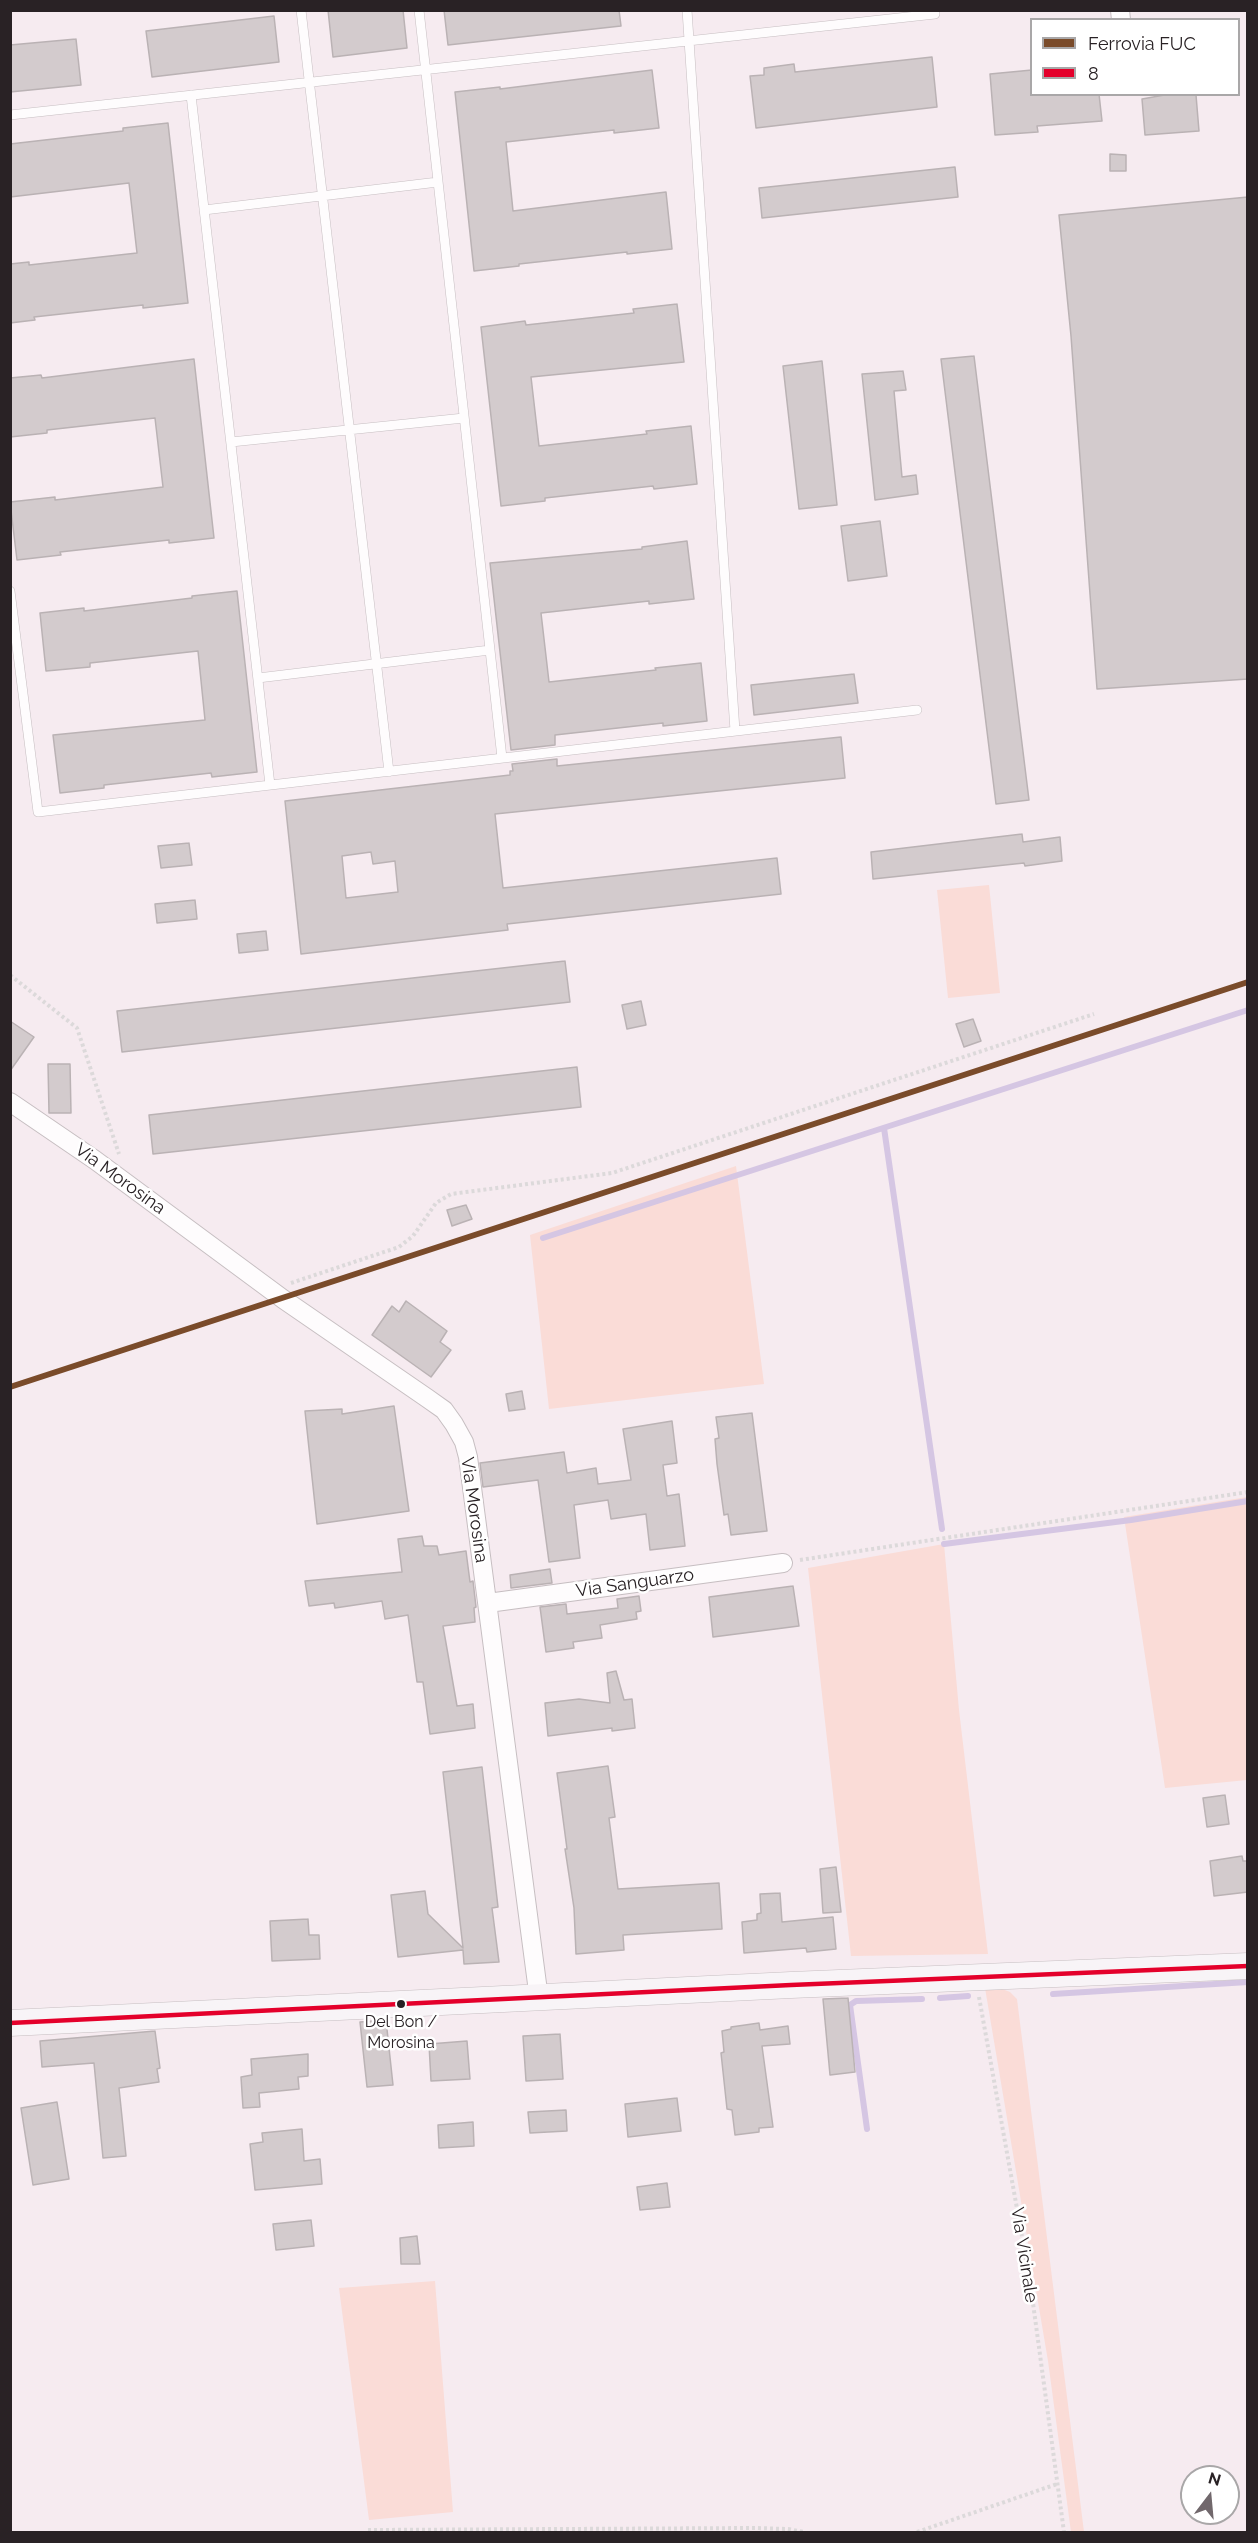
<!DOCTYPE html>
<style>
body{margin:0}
#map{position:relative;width:1258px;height:2543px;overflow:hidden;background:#f6ebf0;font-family:Raleway,sans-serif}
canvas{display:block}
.frame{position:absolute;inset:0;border:12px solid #292225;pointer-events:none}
.legend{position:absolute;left:1030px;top:18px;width:210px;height:78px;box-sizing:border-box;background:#fff;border:2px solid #a9a7a8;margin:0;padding:8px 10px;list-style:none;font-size:18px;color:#292225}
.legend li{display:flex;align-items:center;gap:12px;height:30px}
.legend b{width:30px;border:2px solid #a9a7a8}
.north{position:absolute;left:1180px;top:2465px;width:60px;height:60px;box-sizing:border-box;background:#fff;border:2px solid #a9a7a8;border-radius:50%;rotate:16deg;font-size:16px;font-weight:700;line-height:24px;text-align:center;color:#292225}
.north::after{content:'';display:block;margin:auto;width:21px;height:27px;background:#71686c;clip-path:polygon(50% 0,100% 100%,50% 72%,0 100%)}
</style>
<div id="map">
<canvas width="1258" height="2543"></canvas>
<div class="frame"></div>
<ul class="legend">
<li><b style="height:8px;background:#7a4b2a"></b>Ferrovia FUC</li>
<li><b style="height:8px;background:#e4002b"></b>8</li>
</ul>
<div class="north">N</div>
</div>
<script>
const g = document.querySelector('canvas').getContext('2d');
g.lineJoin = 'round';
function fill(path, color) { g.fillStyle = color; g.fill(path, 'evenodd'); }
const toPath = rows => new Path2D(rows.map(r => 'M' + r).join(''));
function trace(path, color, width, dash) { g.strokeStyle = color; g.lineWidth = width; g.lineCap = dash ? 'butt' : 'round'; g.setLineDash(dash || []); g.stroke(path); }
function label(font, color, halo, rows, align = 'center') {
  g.font = font + ' Raleway,sans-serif'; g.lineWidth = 5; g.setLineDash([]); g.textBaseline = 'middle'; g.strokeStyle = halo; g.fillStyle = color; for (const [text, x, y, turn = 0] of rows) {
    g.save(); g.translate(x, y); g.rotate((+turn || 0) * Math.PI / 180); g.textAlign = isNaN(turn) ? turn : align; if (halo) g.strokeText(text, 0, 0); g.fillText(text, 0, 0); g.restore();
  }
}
const green = toPath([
 [989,885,1000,993,948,998,937,890],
 [736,1166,764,1384,549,1409,530,1235],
 [1247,1497,1247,1780,1165,1788,1124,1517],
 [944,1544,959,1710,988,1954,851,1956,808,1568],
 [985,1988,1002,1989,1010,1992,1017,1999,1084,2532,1071,2532,1048,2361],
 [435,2281,453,2512,369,2520,339,2288]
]);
const stream = toPath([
 [884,1128,942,1529],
 [543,1238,1248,1010],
 [944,1544,1131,1520,1248,1501],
 [1053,1994,1248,1982],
 [940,1998,968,1996],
 [867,2129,850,2005,856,2001,922,1999]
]);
const building = toPath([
 [328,10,403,10,407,48,333,57,328,10],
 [444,10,619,10,621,26,448,45,444,10],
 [274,16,279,62,152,77,146,31,274,16],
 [76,39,81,85,10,92,10,45,76,39],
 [932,57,937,107,756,128,750,76,764,75,764,68,794,64,795,72,932,57],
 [652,70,659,128,614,133,614,130,506,142,513,211,666,192,672,249,627,254,627,252,519,264,519,266,474,271,455,92,500,87,500,89,652,70],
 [1032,70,1032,94,1099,94,1102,121,1037,126,1038,132,995,135,990,74,1032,70],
 [1170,94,1196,95,1199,131,1145,135,1142,99,1170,94],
 [168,123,188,303,143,308,143,305,34,317,35,320,10,323,10,264,29,262,29,265,137,253,129,183,10,197,10,144,123,131,123,128,168,123],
 [1110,154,1126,155,1126,171,1110,171,1110,154],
 [955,167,958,197,762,218,759,188,955,167],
 [1248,197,1248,679,1097,689,1071,336,1059,215,1248,197],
 [677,304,684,362,531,377,539,446,647,434,646,431,691,426,697,484,654,489,653,486,545,498,545,501,501,506,481,327,525,321,526,325,634,313,633,309,677,304],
 [974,356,1029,800,996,804,941,359,974,356],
 [194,359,214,538,169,543,169,540,60,552,61,555,17,560,10,502,55,497,55,500,163,487,155,418,47,430,47,433,10,437,10,378,41,375,42,378,194,359],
 [822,361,837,505,799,509,783,366,822,361],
 [903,371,906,390,894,391,902,477,916,475,918,494,875,500,862,374,903,371],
 [880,521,887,576,848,581,841,526,880,521],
 [687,541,694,599,649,604,649,601,541,613,549,682,656,670,655,668,701,663,707,721,663,726,663,723,555,735,555,745,511,750,490,563,642,549,642,547,687,541],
 [237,591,257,772,212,777,211,773,104,785,104,788,60,793,53,735,205,720,198,651,90,663,90,667,46,671,40,613,84,608,84,611,192,598,192,596,237,591],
 [854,674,858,703,754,715,751,685,854,674],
 [841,737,845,778,495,814,503,888,777,858,781,894,507,924,508,930,301,954,285,801,510,775,510,771,513,771,512,764,557,759,557,766,841,737],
 [371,852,373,864,395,861,398,892,346,898,342,856,371,852],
 [1022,834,1023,842,1060,837,1062,861,1025,866,1024,863,873,879,871,852,1022,834],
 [189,843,192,865,161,868,158,846,189,843],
 [195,900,197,919,157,923,155,904,195,900],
 [266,931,268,950,239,953,237,934,266,931],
 [565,961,570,1002,122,1052,117,1011,565,961],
 [641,1001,646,1025,627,1029,622,1005,641,1001],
 [973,1019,981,1041,964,1047,956,1024,973,1019],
 [10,1021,34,1037,10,1071,10,1021],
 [48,1064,70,1064,71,1113,49,1113,48,1064],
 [577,1067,581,1107,153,1154,149,1115,577,1067],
 [466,1205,472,1219,452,1226,447,1210,466,1205],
 [406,1301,447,1331,440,1342,451,1350,431,1377,372,1335,392,1306,399,1312,406,1301],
 [522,1391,525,1409,509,1411,506,1394,522,1391],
 [394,1406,409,1511,317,1524,305,1411,342,1409,342,1414,394,1406],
 [752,1413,767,1531,731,1535,728,1514,724,1515,717,1464,715,1439,719,1438,716,1417,752,1413],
 [672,1421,677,1463,663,1465,667,1496,679,1494,685,1546,650,1550,646,1514,611,1519,608,1500,574,1505,580,1558,549,1562,538,1480,483,1487,480,1463,564,1452,567,1473,596,1468,598,1484,631,1480,623,1429,672,1421],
 [422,1536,424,1546,437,1546,439,1555,466,1551,470,1582,473,1581,476,1607,474,1608,475,1622,443,1626,457,1706,473,1704,475,1728,430,1734,423,1682,417,1682,408,1615,385,1619,382,1601,335,1608,334,1603,309,1606,305,1581,402,1572,398,1539,422,1536],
 [550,1569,552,1583,511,1588,510,1575,550,1569],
 [793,1586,799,1626,713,1637,709,1597,793,1586],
 [639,1596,641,1611,636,1612,637,1619,600,1625,602,1638,573,1642,574,1648,546,1652,540,1607,566,1604,567,1614,618,1608,617,1599,639,1596],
 [616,1671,624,1700,632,1699,635,1728,612,1731,612,1728,548,1736,545,1703,579,1699,610,1703,607,1673,616,1671],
 [608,1766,615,1817,609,1818,618,1889,719,1883,722,1929,623,1935,624,1950,576,1954,574,1908,565,1849,567,1849,557,1773,608,1766],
 [482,1767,498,1907,492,1908,499,1962,464,1964,463,1950,398,1957,391,1895,425,1891,428,1914,463,1948,443,1772,482,1767],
 [1225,1795,1229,1824,1207,1827,1203,1798,1225,1795],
 [1242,1856,1243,1861,1248,1861,1248,1892,1214,1896,1210,1861,1242,1856],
 [836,1867,841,1912,823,1913,820,1869,836,1867],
 [780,1893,782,1922,833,1917,836,1949,807,1952,806,1948,744,1953,742,1922,757,1920,757,1914,761,1913,760,1894,780,1893],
 [308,1919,309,1935,319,1935,320,1959,272,1961,270,1921,308,1919],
 [848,1998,855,2072,830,2075,823,1999,848,1998],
 [386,2020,393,2085,367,2087,360,2022,386,2020],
 [759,2023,760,2030,788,2026,790,2044,762,2046,773,2127,759,2128,759,2132,735,2135,732,2110,727,2109,721,2053,724,2052,722,2031,731,2029,731,2027,759,2023],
 [155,2031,160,2068,157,2069,159,2082,119,2088,126,2156,103,2158,94,2063,42,2067,40,2041,155,2031],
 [560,2034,563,2079,526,2081,523,2036,560,2034],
 [467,2041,470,2079,431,2081,429,2044,467,2041],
 [308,2054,308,2076,298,2077,299,2089,259,2093,260,2107,243,2108,241,2077,252,2075,251,2059,308,2054],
 [677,2098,681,2131,628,2137,625,2104,677,2098],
 [57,2102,69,2179,33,2185,21,2108,57,2102],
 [566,2110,567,2131,530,2133,528,2112,566,2110],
 [473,2122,474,2146,439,2148,438,2125,473,2122],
 [302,2129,304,2161,320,2159,322,2184,255,2190,250,2144,263,2142,262,2133,302,2129],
 [667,2183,670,2207,640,2210,637,2187,667,2183],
 [311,2220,314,2246,276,2250,273,2224,311,2220],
 [417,2236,420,2264,401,2264,400,2238,417,2236]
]);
const path = toPath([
 [10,975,77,1028,119,1154],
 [291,1283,399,1247,413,1236,436,1203,451,1194,612,1173,1094,1014],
 [800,1560,1248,1492],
 [979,1997,1030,2281,1064,2532],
 [368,2530,755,2528,788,2529,804,2532],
 [917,2532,1057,2484]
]);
const lane = toPath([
 [301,10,389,772],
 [419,10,502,758],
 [687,10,735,731],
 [191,95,270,785],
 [10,115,935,14],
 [204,210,438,182],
 [231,442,464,418],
 [10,591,38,812,917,710],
 [258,678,490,650]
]);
const street = toPath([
 [1120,10,1121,20],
 [10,1102,95,1160,283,1299,427,1398,444,1410,454,1424,464,1442,468,1457,539,1999],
 [488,1603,783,1563]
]);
const secondary = toPath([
 [10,2023,791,1985,1248,1966]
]);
const bus1 = toPath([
 [10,2023,791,1985,1248,1966]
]);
const rail1 = toPath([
 [10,1387,1248,982]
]);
const markers = [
 [401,2004,5,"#292225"]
];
const busNames = [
 ["Del Bon /",401,2022],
 ["Morosina",401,2043]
];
const streetNames = [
 ["Via Morosina",120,1179,36],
 ["Via Morosina",474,1510,82],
 ["Via Sanguarzo",635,1583,-8],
 ["Via Vicinale",1024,2255,81]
];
fill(green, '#fadcd7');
trace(stream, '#d5c6e3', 6);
fill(building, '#d3cbcd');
trace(building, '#bab2b4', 1.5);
trace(lane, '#c6bec1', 10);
trace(street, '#c6bec1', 20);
trace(secondary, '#c6bec1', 27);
trace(path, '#dcd9da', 4, [3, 3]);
trace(lane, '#fefcfd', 9);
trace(street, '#fefcfd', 18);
trace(secondary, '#f8f4f7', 26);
trace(bus1, '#e4002b', 4.5);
trace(rail1, '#7a4b2a', 6);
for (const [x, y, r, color] of markers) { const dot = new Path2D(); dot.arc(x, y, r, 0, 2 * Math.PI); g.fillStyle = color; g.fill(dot); trace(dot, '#fff', 2); }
label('16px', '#292225', '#fff', busNames);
label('18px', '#292225', '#fff', streetNames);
</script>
